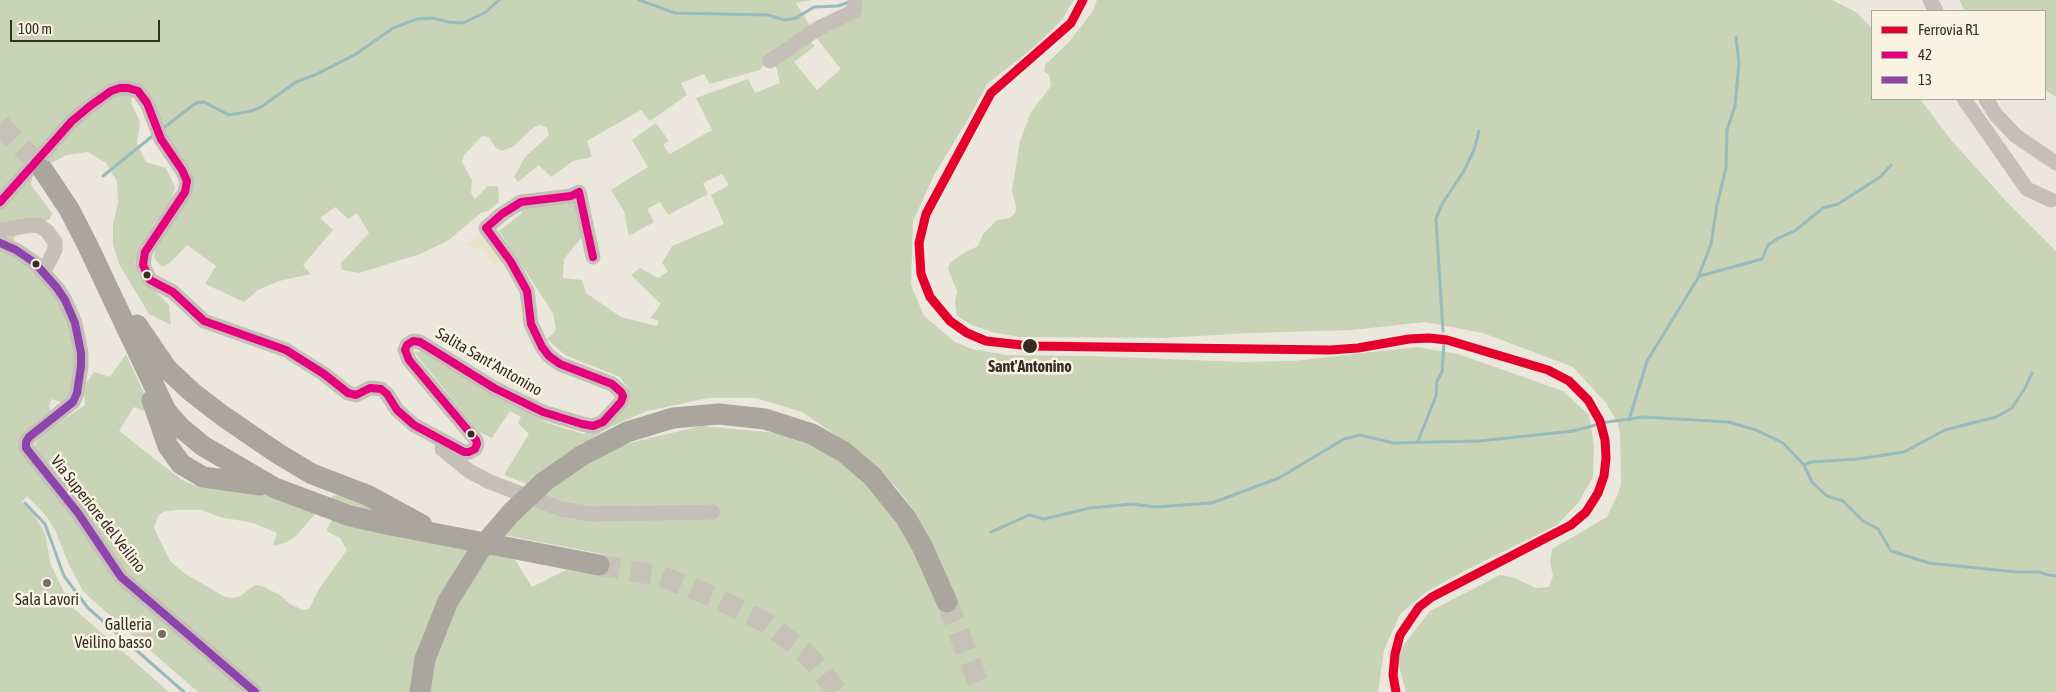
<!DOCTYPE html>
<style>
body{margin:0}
#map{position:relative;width:2056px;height:692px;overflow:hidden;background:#ece7dd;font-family:"Asap Condensed",sans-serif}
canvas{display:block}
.legend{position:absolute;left:1871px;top:10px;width:175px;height:90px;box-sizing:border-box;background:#faf3e4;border:1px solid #aba498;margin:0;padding:6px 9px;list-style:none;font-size:15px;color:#352d25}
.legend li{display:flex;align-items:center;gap:10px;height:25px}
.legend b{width:25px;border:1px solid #aba498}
.scale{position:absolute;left:10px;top:20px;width:150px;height:22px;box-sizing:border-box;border:2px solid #352d25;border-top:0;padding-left:6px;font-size:15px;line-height:18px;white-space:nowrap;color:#352d25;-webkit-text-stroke:4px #faf3e4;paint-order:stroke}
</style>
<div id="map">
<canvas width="2056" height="692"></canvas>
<ul class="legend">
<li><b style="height:6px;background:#e4002b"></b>Ferrovia R1</li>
<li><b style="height:6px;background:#e5007d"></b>42</li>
<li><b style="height:6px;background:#8e44ad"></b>13</li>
</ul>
<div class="scale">100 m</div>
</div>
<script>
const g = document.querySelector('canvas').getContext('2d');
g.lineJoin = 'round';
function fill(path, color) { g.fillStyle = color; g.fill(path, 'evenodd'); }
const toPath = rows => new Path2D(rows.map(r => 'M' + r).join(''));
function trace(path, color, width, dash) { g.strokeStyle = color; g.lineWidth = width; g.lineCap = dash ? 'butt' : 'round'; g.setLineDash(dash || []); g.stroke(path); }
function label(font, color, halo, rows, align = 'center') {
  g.font = font + ' "Asap Condensed",sans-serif'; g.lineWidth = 5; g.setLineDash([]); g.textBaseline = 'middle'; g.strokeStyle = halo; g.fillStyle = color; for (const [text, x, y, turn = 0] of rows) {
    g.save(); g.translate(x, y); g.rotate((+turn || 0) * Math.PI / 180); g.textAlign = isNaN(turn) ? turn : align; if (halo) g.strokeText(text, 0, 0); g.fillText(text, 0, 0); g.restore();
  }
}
const green = toPath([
 [0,0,813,0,796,3,812,29,772,55,760,70,710,84,704,74,681,83,687,95,650,121,641,110,587,141,592,157,573,161,551,177,539,165,518,182,514,177,525,157,549,135,547,128,541,125,534,127,514,146,502,151,496,148,489,137,482,136,464,155,462,162,472,180,471,193,475,199,488,186,498,186,499,202,488,211,481,213,447,241,420,254,359,273,342,270,341,263,369,233,357,213,348,219,335,207,320,218,333,230,303,265,311,274,279,281,258,290,244,302,205,284,216,266,187,245,170,263,162,267,154,258,157,244,190,182,134,86,131,103,140,122,137,143,146,162,166,168,175,187,170,207,155,222,135,262,139,275,169,305,171,325,149,314,119,264,113,244,113,224,118,203,117,181,106,163,88,152,67,155,49,164,32,175,31,185,52,213,50,219,14,237,12,246,0,240],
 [859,0,1074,0,1063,18,1050,32,1028,52,988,83,970,116,934,175,913,221,911,285,924,316,955,342,972,349,1006,355,1091,356,1241,362,1294,361,1416,347,1458,354,1563,391,1589,415,1594,445,1593,477,1578,503,1557,525,1464,571,1426,592,1400,614,1384,650,1378,692,264,692,122,568,35,452,35,444,41,435,85,405,84,386,94,372,110,377,126,354,154,415,134,407,119,431,182,480,194,485,240,483,316,513,295,537,287,542,275,546,273,545,277,533,253,523,220,517,202,510,175,510,163,512,158,516,154,528,170,561,184,573,225,597,232,598,239,597,255,585,262,586,280,595,290,604,303,610,309,609,319,589,347,550,340,538,328,532,327,529,333,518,511,553,532,587,574,566,600,576,607,555,499,534,579,467,621,445,701,426,789,434,843,461,875,489,901,525,941,602,943,612,949,614,954,611,957,602,917,515,897,488,855,448,802,412,756,398,708,398,647,411,606,429,527,484,504,475,529,434,518,423,521,417,510,411,492,438,478,431,415,353,424,350,547,423,583,434,609,422,628,398,628,388,620,377,565,355,547,339,556,330,553,313,499,231,522,213,519,208,575,199,582,237,564,259,563,278,582,280,586,293,621,317,657,326,659,321,650,318,661,304,631,275,640,268,658,278,668,271,662,263,672,246,724,224,711,195,729,185,722,174,703,183,708,194,668,215,660,202,647,209,654,222,629,236,624,211,611,190,648,167,632,140,656,123,669,141,663,145,670,154,712,130,696,98,748,79,755,93,780,83,775,62,807,38,815,46,794,62,817,90,841,69,813,34],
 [1097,0,1832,0,1856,12,1872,28,1872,99,1920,99,1951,140,2008,203,2056,251,2056,692,1406,692,1396,655,1430,611,1500,575,1512,577,1536,588,1549,587,1553,576,1550,562,1552,549,1607,517,1618,494,1621,482,1620,435,1618,423,1606,403,1573,367,1483,333,1425,322,1352,330,1249,333,1166,338,1019,337,992,332,972,325,957,316,955,303,957,291,948,269,950,263,960,255,978,246,983,234,997,220,1010,218,1015,213,1016,207,1012,190,1020,141,1031,112,1051,86,1049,75,1044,71,1045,65,1069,42,1093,11],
 [1959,0,2056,0,2056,97,2045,90,2045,11,1965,11],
 [0,246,44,276,75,332,74,392,66,404,52,399,49,406,51,413,19,439,27,458,76,518,116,582,245,692,198,692,98,605,83,591,70,567,55,530,46,516,27,496,22,502,33,513,45,533,51,565,71,606,169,692,0,692],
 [336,495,362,496,402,524,331,499,332,496]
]);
const plaza = toPath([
 [482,231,503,259,494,266,481,246,475,249,467,244]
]);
const stream = toPath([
 [639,0,675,13,768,15,785,20,796,18,814,7,838,6,849,2],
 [162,129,196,103,204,102,229,115,251,111,261,107,296,82,315,75,356,54,393,28,417,19,433,18,448,22,463,23,486,12,499,0],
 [103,176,155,134],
 [1700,276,1762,259,1768,245,1777,239,1796,230,1823,208,1838,204,1880,177,1891,165],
 [1443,331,1436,219,1442,204,1464,171,1474,150,1479,131],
 [1629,420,1647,361,1698,278,1711,244,1717,205,1726,168,1727,130,1735,106,1739,63,1736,37],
 [1418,441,1436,396,1437,381,1442,372,1444,343],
 [1804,465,1811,462,1858,459,1904,452,1945,430,1996,417,2012,408,2025,388,2032,373],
 [25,503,45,524,64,576,88,608,184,692],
 [991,532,1029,515,1044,519,1090,508,1132,504,1155,507,1212,503,1279,478,1344,439,1360,435,1393,443,1479,441,1573,431,1607,422,1644,417,1728,422,1756,430,1783,443,1804,465,1812,482,1827,496,1843,501,1863,521,1878,529,1891,551,1929,563,2016,572,2039,572,2048,575,2056,576]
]);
const highwayTunnel = toPath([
 [0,124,43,170],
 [599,565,661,576,718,599,767,623,808,655,838,692],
 [947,602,982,692]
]);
const minor = toPath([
 [1930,0,1936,11],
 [770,61,817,29,854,11,855,0],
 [1964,99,2027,189,2051,200],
 [1986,99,1996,115,2016,136,2056,163],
 [0,202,72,121,90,106,111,91,120,88,128,88,138,91,147,103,161,139,182,170,187,181,185,192,145,252,143,265,150,280,173,292,204,321,286,350,324,374,348,393,356,395,370,388,381,389,387,394,397,410,414,425,464,452,469,452,475,449,477,444,476,440,409,360,405,350,407,345,413,341,420,342,494,388,543,412,582,424,593,426,603,422,621,402,623,396,621,392,612,384,560,364,549,356,542,347,531,324,527,291,511,262,486,228,502,214,521,202,571,196,579,192,593,257],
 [0,230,32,225,40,226,47,231,55,242,55,250,44,271],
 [0,243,16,250,35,263,57,288,65,300,75,323,81,353,81,366,77,393,73,402,29,437,26,442,26,448,78,513,121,577,255,692],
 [442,449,469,471,490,482,561,509,592,514,712,512]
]);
const highway = toPath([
 [43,170,69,209,87,244,166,411,180,427,203,446,275,488,350,516,391,525,599,565],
 [137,325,167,369,193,393,223,416,277,453,312,474,367,495,422,525],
 [152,400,168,446,181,464,203,477,260,485],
 [420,692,425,659,448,601,482,547,511,513,544,482,581,456,627,432,673,418,719,414,765,419,812,434,844,452,872,476,906,518,923,548,947,602]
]);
const bus1 = toPath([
 [0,202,72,121,90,106,111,91,120,88,128,88,138,91,147,103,161,139,182,170,187,181,185,192,145,252,143,265,150,280,173,292,204,321,286,350,324,374,348,393,356,395,370,388,381,389,387,394,397,410,414,425,464,452,469,452,475,449,477,444,476,440,409,360,405,350,407,345,413,341,420,342,494,388,543,412,582,424,593,426,603,422,621,402,623,396,621,392,612,384,560,364,549,356,542,347,531,324,527,291,511,262,486,228,502,214,521,202,571,196,579,192,593,257]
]);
const bus2 = toPath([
 [0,243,16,250,35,263,57,288,65,300,75,323,81,353,81,366,77,393,73,402,29,437,26,442,26,448,78,513,121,577,255,692]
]);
const rail1 = toPath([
 [1083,0,1071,23,991,93,926,214,919,243,921,274,930,297,950,321,967,333,986,341,1030,346,1330,350,1358,348,1409,339,1429,338,1447,340,1548,370,1569,381,1588,400,1600,421,1605,440,1606,458,1604,476,1598,493,1586,512,1571,525,1432,597,1419,607,1400,635,1395,654,1393,675,1396,692]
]);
const markers = [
 [36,264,4.5,"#352d25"],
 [147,275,4.5,"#352d25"],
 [1030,346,8,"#352d25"],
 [471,434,4.5,"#352d25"],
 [47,583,5,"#756e65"],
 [162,634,5,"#756e65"]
];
const streetNames = [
 ["Salita Sant'Antonino",489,362,30],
 ["Via Superiore del Veilino",98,514,52]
];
const stopNames = [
 ["Sant'Antonino",1030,367]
];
const poiNames = [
 ["Sala Lavori",47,600],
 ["Galleria",152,625,"right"],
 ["Veilino basso",152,643,"right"]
];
fill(green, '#c9d3b6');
fill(plaza, '#ebe2cb');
trace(stream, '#99babe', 3);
trace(highwayTunnel, '#c7c2b8', 21, [21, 11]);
trace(minor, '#c5bfb7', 15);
trace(highway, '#aba69d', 21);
trace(bus1, '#e5007d', 8);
trace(bus2, '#8e44ad', 8);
trace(rail1, '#e4002b', 9);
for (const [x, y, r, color] of markers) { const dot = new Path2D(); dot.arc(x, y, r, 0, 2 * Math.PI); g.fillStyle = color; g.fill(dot); trace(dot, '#faf3e4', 2); }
label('16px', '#352d25', '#faf3e4', streetNames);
label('bold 16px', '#352d25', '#faf3e4', stopNames);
label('16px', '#352d25', '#faf3e4', poiNames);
</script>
